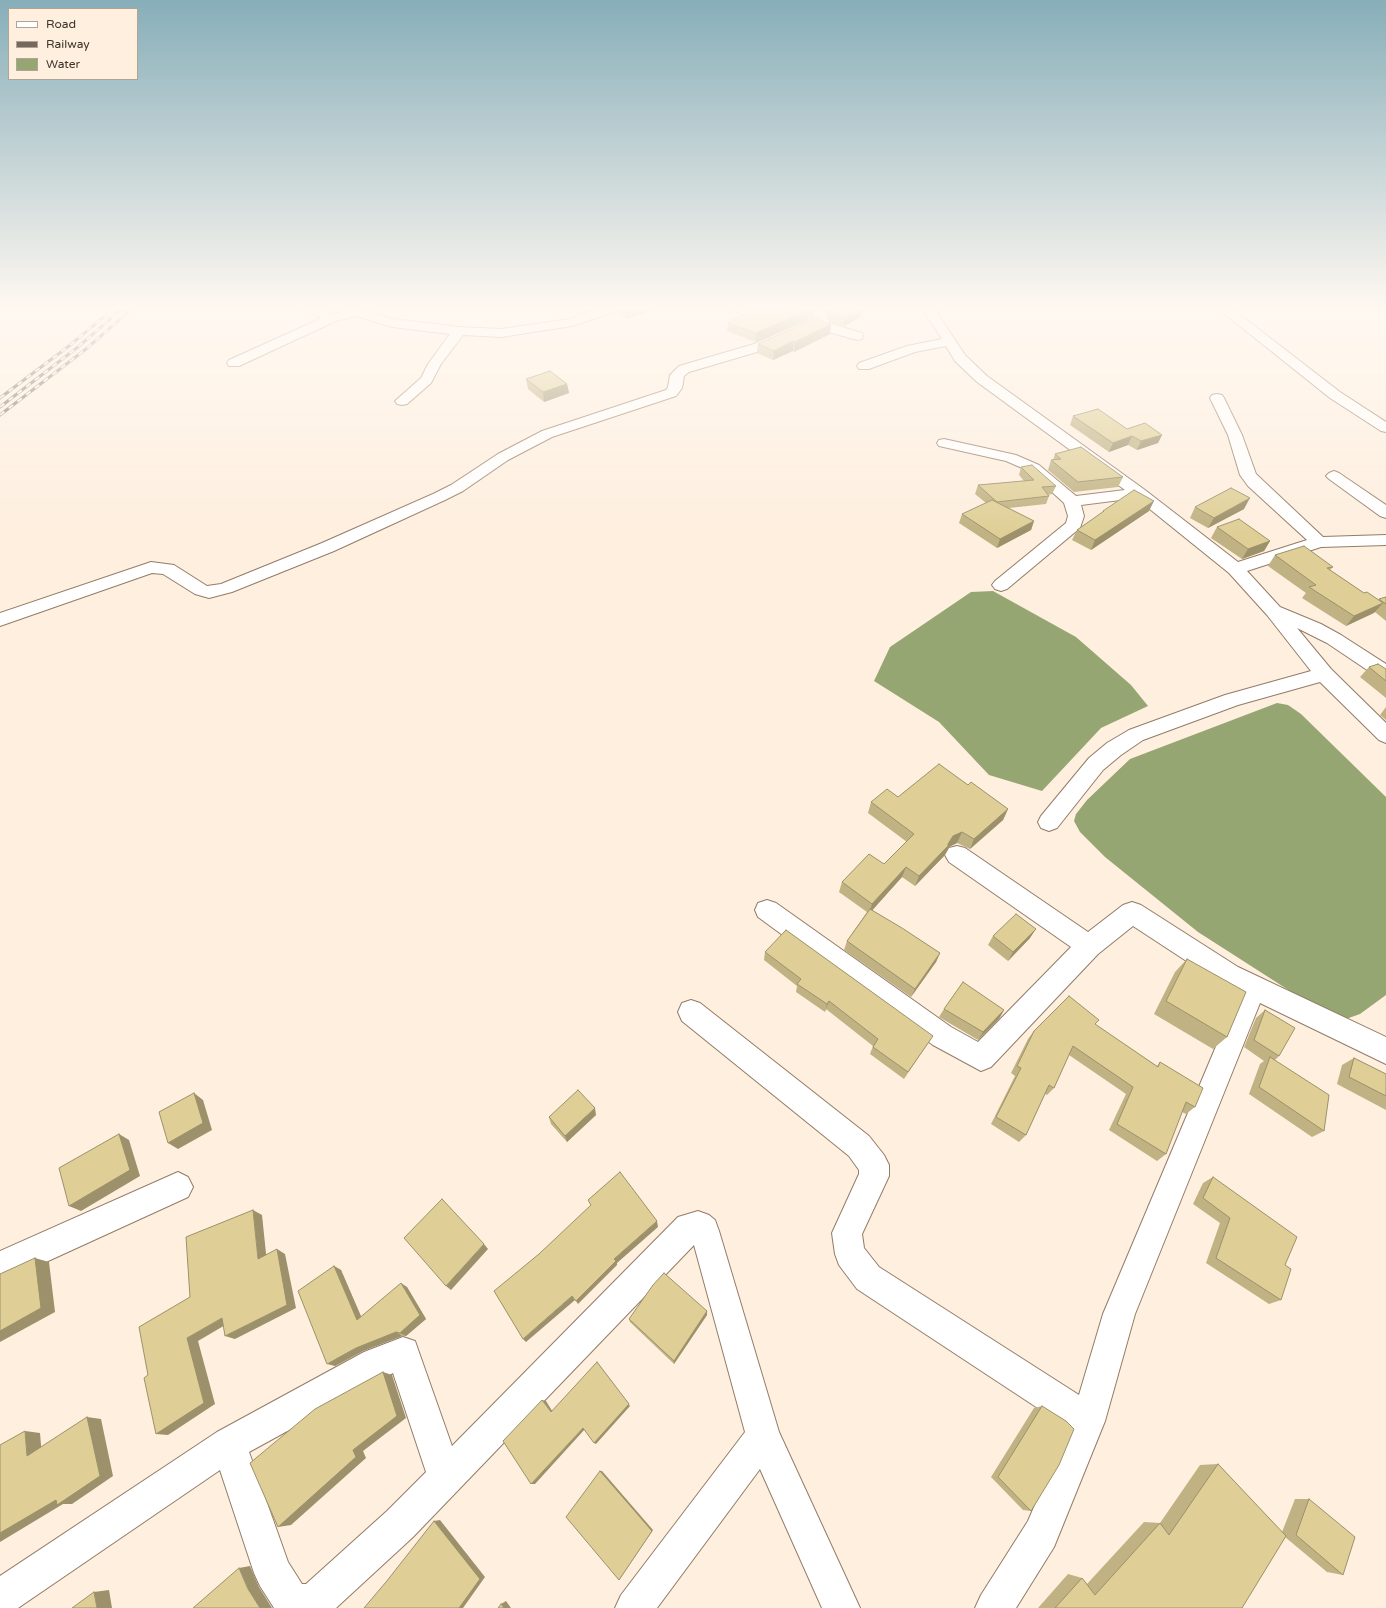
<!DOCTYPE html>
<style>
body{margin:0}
#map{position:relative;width:1386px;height:1608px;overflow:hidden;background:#feefdf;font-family:"Varela Round",sans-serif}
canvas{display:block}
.legend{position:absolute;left:8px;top:8px;width:130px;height:72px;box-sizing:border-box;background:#feefdf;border:1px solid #b1a497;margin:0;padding:5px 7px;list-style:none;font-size:12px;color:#3e342a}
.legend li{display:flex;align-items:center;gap:8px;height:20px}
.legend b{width:20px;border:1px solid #b1a497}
</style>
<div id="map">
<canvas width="1386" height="1608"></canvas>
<ul class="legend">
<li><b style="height:5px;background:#fff"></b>Road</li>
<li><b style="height:5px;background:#75695e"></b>Railway</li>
<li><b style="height:11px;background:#96a672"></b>Water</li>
</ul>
</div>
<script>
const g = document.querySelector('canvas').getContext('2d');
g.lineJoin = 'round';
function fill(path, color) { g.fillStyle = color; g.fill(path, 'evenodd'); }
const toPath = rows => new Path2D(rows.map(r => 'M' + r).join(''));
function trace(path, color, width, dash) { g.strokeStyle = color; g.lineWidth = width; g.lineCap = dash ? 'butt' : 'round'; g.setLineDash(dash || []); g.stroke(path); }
const water = toPath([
 [993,591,1076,637,1131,685,1148,706,1101,728,1042,791,989,775,939,722,874,681,890,647,971,592],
 [1277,703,1288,705,1301,714,1386,797,1386,995,1360,1014,1346,1019,1329,1016,1198,932,1105,857,1080,832,1074,821,1076,814,1087,800,1130,759]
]);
const minor = toPath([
 [301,307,318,307,333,314,356,308,393,319,459,327,501,329,570,319,604,307,623,307,621,310,572,326,501,337,463,335,441,364,431,383,407,404,402,405,397,404,395,401,421,378,428,364,450,334,392,327,356,316,336,321,239,366,229,366,227,363,229,360,322,318,303,310,301,307],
 [730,307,747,307,752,309,760,307,782,307,780,310,751,317,732,310,730,307],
 [811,307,821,307,826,313,829,323,862,333,863,336,862,339,857,340,825,331,817,325,764,350,689,372,684,376,682,388,676,396,552,437,508,460,463,491,445,500,334,551,232,592,209,598,195,594,163,574,152,573,0,626,0,613,151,562,174,565,207,586,221,584,322,543,433,494,451,485,498,454,542,431,666,390,668,387,670,375,679,366,754,344,815,317,810,309,811,307],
 [921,307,933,307,965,355,987,376,1145,490,1238,562,1307,540,1248,486,1240,475,1228,435,1210,398,1212,395,1217,394,1222,395,1224,398,1242,435,1256,474,1323,537,1386,535,1386,545,1321,547,1247,571,1280,607,1321,624,1341,635,1386,664,1386,680,1379,678,1327,643,1297,628,1331,669,1386,723,1386,743,1379,740,1320,682,1238,705,1143,740,1121,755,1103,770,1057,828,1049,831,1041,828,1038,822,1041,816,1089,758,1107,743,1129,730,1225,695,1311,671,1267,615,1229,573,1136,498,1081,505,1084,516,1080,528,1007,589,1001,591,995,589,992,585,995,581,1066,523,1068,516,1064,503,1029,471,1006,461,939,446,937,443,939,440,944,439,1016,455,1039,465,1076,496,1125,490,977,382,955,361,946,346,915,352,869,369,859,369,857,366,859,363,907,346,942,339,921,307],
 [1216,307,1230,307,1340,392,1386,422,1386,432,1381,431,1330,398,1216,307],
 [1334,471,1339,473,1386,505,1386,518,1380,516,1329,479,1326,476,1329,473,1334,471],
 [957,846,965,848,1088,932,1123,905,1132,902,1141,905,1238,967,1386,1037,1386,1064,1260,1003,1135,1314,1105,1421,1054,1547,1016,1608,975,1608,981,1595,1028,1521,1068,1428,857,1289,839,1265,835,1254,832,1233,859,1174,859,1170,849,1156,682,1021,678,1012,682,1003,691,1000,700,1003,869,1136,884,1155,889,1165,889,1176,862,1234,864,1248,879,1267,1079,1395,1103,1314,1239,992,1220,983,1133,926,1098,954,991,1067,981,1071,933,1045,758,917,755,910,758,903,767,900,776,903,951,1027,978,1042,1071,947,949,862,945,855,949,848,957,846],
 [178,1172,188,1177,193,1187,188,1197,0,1283,0,1251,178,1172],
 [698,1211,709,1215,715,1220,719,1231,779,1432,860,1608,822,1608,760,1469,657,1608,615,1608,621,1595,745,1432,694,1245,413,1537,336,1608,274,1608,260,1586,254,1573,220,1470,18,1608,0,1608,0,1576,217,1432,364,1352,403,1337,415,1341,452,1446,678,1217,698,1211],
 [393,1373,426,1472,387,1511,306,1584,302,1584,288,1562,249,1452,393,1373]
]);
const rail = toPath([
 [0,398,69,346,106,315],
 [0,407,78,347,124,307],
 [0,415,86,349,134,307]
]);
const wall = toPath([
 [526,307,588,307,588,311],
 [616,307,662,307,627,319,617,313],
 [823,307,864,307,861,317,844,326,830,322,827,313],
 [813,316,756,342,727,331,728,323],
 [825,323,831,324,830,334,794,352,793,351,773,360,757,353,758,344],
 [526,379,567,384,569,393,544,402,528,389],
 [1073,416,1127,429,1162,435,1158,443,1137,450,1128,445,1109,452,1070,425],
 [1055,454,1123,477,1118,487,1074,492,1048,470,1051,460,1053,460],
 [1021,467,1056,486,1052,494,1048,495,1049,496,1046,504,1009,508,1034,521,1031,530,997,548,959,523,962,514,986,503,975,494,978,485,1024,481,1019,475],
 [1195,507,1244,509,1208,528,1190,518],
 [1103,511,1149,511,1091,550,1072,540,1077,530,1102,513],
 [1217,527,1270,541,1264,551,1242,559,1211,538],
 [1275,555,1333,567,1330,570,1364,593,1378,600,1379,599,1386,597,1386,621,1375,612,1346,626,1302,598,1306,593,1268,566],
 [1369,667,1386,669,1386,698,1360,677],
 [1386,707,1386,720,1380,715],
 [968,785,1008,809,1003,820,970,849,957,843,949,847,944,856,915,886,902,877,872,910,940,953,936,962,911,997,844,950,847,941,867,912,839,892,842,882,884,864,907,842,868,813,871,802],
 [993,936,1030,938,1008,961,988,945],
 [765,952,928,1043,904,1079,870,1054,873,1046,826,1009,825,1012,796,992,797,986,764,960],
 [1187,959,1227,1037,1213,1049,1154,1014,1175,972],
 [944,1009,1004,1010,999,1019,978,1040,939,1017],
 [1265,1010,1279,1056,1275,1060,1324,1131,1312,1137,1249,1094,1260,1064,1264,1061,1244,1047,1256,1018],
 [1095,1025,1157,1066,1160,1062,1195,1107,1186,1114,1182,1112,1166,1154,1157,1161,1109,1130,1126,1094,1069,1055,1054,1088,1047,1095,1045,1094,1026,1135,1019,1142,991,1124,1015,1076,1011,1073,1028,1039,1034,1031],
 [1354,1058,1386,1074,1386,1110,1337,1084,1342,1065],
 [596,1115,567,1142,551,1124,549,1117],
 [1213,1177,1285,1265,1281,1300,1269,1304,1206,1263,1220,1223,1193,1204,1203,1183],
 [334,1266,341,1270,361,1317,407,1287,426,1319,406,1336,402,1336,363,1351,335,1366],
 [707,1311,707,1315,674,1364,630,1322,629,1319],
 [1042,1406,1031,1511,1023,1510,991,1477,1034,1408],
 [1218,1464,1282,1532,1295,1499,1309,1499,1343,1575,1327,1572,1285,1537,1242,1608,1038,1608,1068,1574,1082,1578,1087,1584,1144,1522,1160,1523,1200,1465]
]);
const shadedWall = toPath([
 [0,307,7,307,0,311],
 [638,307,662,307,627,319,626,311],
 [855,307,864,307,861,317,844,326,845,318],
 [814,308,813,316,756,342,756,333],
 [831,324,830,334,794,352,795,342],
 [793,341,793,351,773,360,774,351],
 [567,384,569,393,544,402,543,392],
 [1162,435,1158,443,1137,450,1141,441],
 [1132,436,1128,445,1109,452,1113,443],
 [1250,498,1244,509,1208,528,1214,518],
 [1154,501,1149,511,1091,550,1095,540],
 [1034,521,1031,530,997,548,1000,539],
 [1270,541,1264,551,1242,559,1248,549],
 [1383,603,1374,613,1346,626,1354,616],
 [1008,809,1003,820,970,849,974,839],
 [962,832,957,843,949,847,944,856,915,886,919,876,948,844,953,836],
 [906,867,902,877,869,914,872,904],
 [1036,929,1030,938,1008,961,1013,952],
 [940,953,936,962,911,997,915,989],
 [829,1001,826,1009,825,1012,827,1004],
 [1004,1010,999,1019,978,1040,983,1032],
 [194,1093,203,1100,212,1130,178,1149,168,1143],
 [595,1108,596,1115,567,1142,565,1136],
 [119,1134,129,1140,140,1176,81,1211,69,1206],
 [253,1210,262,1215,267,1263,258,1259],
 [657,1221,658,1227,617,1263,617,1265,578,1304,576,1301,614,1259],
 [484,1244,488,1249,451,1290,446,1286],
 [277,1249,285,1254,296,1308,235,1339,225,1336],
 [35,1258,49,1262,55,1312,0,1342,0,1331],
 [334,1266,341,1270,364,1323,357,1320],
 [401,1283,407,1287,426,1319,406,1336,400,1333],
 [572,1296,575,1300,526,1342,523,1339],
 [707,1311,707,1315,674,1364,674,1361],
 [222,1318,232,1321,198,1341,215,1404,168,1435,156,1434,187,1338],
 [396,1332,402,1336,363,1351,335,1366,327,1364,356,1348],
 [597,1362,630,1406,596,1444,594,1443],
 [383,1372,392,1375,406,1418,363,1451,366,1458,291,1525,278,1527,353,1450],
 [542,1400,546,1401,554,1414,551,1412],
 [87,1417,101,1419,113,1476,72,1504,63,1504,0,1542,0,1533],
 [583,1428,585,1429,535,1484,531,1484],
 [25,1431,40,1433,42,1457,27,1456],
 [600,1471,602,1471,653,1530,619,1580],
 [440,1520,485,1577,463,1608,459,1608,434,1521],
 [250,1566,259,1587,272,1608,260,1608,248,1589,239,1568],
 [109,1590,112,1608,97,1608,94,1592],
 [506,1601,511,1608,504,1608,501,1604]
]);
const building = toPath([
 [620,307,638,307,626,311,620,307],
 [764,307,813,307,814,308,756,333,728,323,750,310,764,307],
 [829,307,858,307,863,309,845,318,831,314,829,307],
 [818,317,825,323,831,324,795,342,793,341,774,351,758,344,818,317],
 [550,371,567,384,543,392,526,379,550,371],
 [1098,409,1127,429,1145,423,1162,435,1141,441,1132,436,1113,443,1073,416,1098,409],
 [1081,447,1123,477,1078,482,1051,460,1061,459,1055,454,1081,447],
 [1032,465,1056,486,1042,487,1049,496,997,502,978,485,1034,480,1021,467,1032,465],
 [1231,488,1250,498,1214,518,1195,507,1231,488],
 [1134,490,1154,501,1095,540,1077,530,1104,511,1103,511,1134,490],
 [992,500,1034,521,1000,539,962,514,992,500],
 [1239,519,1270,541,1248,549,1217,527,1239,519],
 [1304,546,1333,567,1327,568,1364,593,1367,592,1383,603,1354,616,1309,587,1316,585,1275,555,1304,546],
 [1386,597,1386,604,1379,599,1386,597],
 [1378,664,1386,669,1386,681,1369,667,1378,664],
 [939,764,968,785,971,782,1008,809,974,839,962,832,953,836,948,844,948,846,919,876,906,867,872,904,842,882,869,854,884,864,914,834,871,802,887,789,898,797,939,764],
 [870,909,902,928,940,953,915,989,847,941,870,909],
 [1016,914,1036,929,1013,952,993,936,1016,914],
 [786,930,933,1036,908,1072,873,1047,878,1039,829,1001,827,1004,797,984,801,979,765,952,786,930],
 [1187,959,1246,992,1227,1037,1166,1001,1187,959],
 [963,982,1004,1010,983,1032,944,1009,963,982],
 [1069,996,1099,1020,1095,1024,1158,1067,1160,1062,1203,1088,1195,1107,1186,1102,1166,1154,1117,1124,1133,1087,1073,1046,1054,1088,1049,1085,1026,1135,996,1117,1021,1068,1017,1066,1034,1031,1069,996],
 [1265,1010,1295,1028,1279,1056,1254,1040,1265,1010],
 [1270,1057,1329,1095,1324,1131,1259,1087,1270,1057],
 [1354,1058,1386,1074,1386,1096,1349,1077,1354,1058],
 [578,1090,595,1108,565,1136,549,1117,578,1090],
 [194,1093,203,1123,168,1143,159,1112,194,1093],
 [119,1134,130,1170,69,1206,59,1168,119,1134],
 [620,1172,657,1221,614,1259,616,1261,576,1301,572,1296,523,1339,494,1291,539,1254,591,1205,588,1200,620,1172],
 [1213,1177,1297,1237,1285,1265,1291,1269,1281,1300,1216,1258,1230,1218,1203,1198,1213,1177],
 [442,1199,484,1244,446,1286,404,1238,442,1199],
 [253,1210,258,1259,277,1249,287,1305,225,1336,222,1318,187,1338,204,1403,156,1434,144,1378,148,1375,139,1327,190,1297,186,1237,253,1210],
 [35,1258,41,1308,0,1331,0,1274,35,1258],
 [334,1266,357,1320,401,1283,420,1315,400,1333,396,1332,356,1348,327,1364,298,1291,334,1266],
 [664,1273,707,1311,674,1361,629,1319,653,1285,664,1273],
 [597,1362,629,1404,594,1443,583,1428,531,1484,503,1441,542,1400,551,1412,597,1362],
 [383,1372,397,1416,353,1450,356,1457,278,1527,250,1463,315,1409,383,1372],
 [1042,1406,1066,1421,1074,1429,1059,1465,1031,1511,998,1477,1042,1406],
 [87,1417,100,1476,57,1505,56,1500,0,1533,0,1445,25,1431,27,1456,87,1417],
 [1218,1464,1286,1536,1242,1608,1055,1608,1082,1578,1095,1595,1160,1523,1169,1535,1218,1464],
 [600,1471,652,1531,619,1580,566,1517,600,1471],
 [1309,1499,1355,1537,1343,1575,1296,1535,1309,1499],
 [434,1521,480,1579,459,1608,364,1608,386,1582,434,1521],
 [239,1568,248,1589,260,1608,193,1608,239,1568],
 [94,1592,97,1608,72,1608,94,1592],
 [501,1604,504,1608,498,1608,501,1604]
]);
fill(water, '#96a672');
trace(minor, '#937c66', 2);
fill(minor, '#fff');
trace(rail, '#75695e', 3);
trace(rail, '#feefdf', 2, [5.5]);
fill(wall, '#c0b282');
fill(shadedWall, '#9c916a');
fill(building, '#dfcf97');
trace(building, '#9c916a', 1);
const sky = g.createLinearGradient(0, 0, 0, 532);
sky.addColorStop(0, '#87aeb9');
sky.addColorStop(0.58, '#fff8f1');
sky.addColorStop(1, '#fff8f100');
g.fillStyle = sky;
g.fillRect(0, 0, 1386, 532);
</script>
